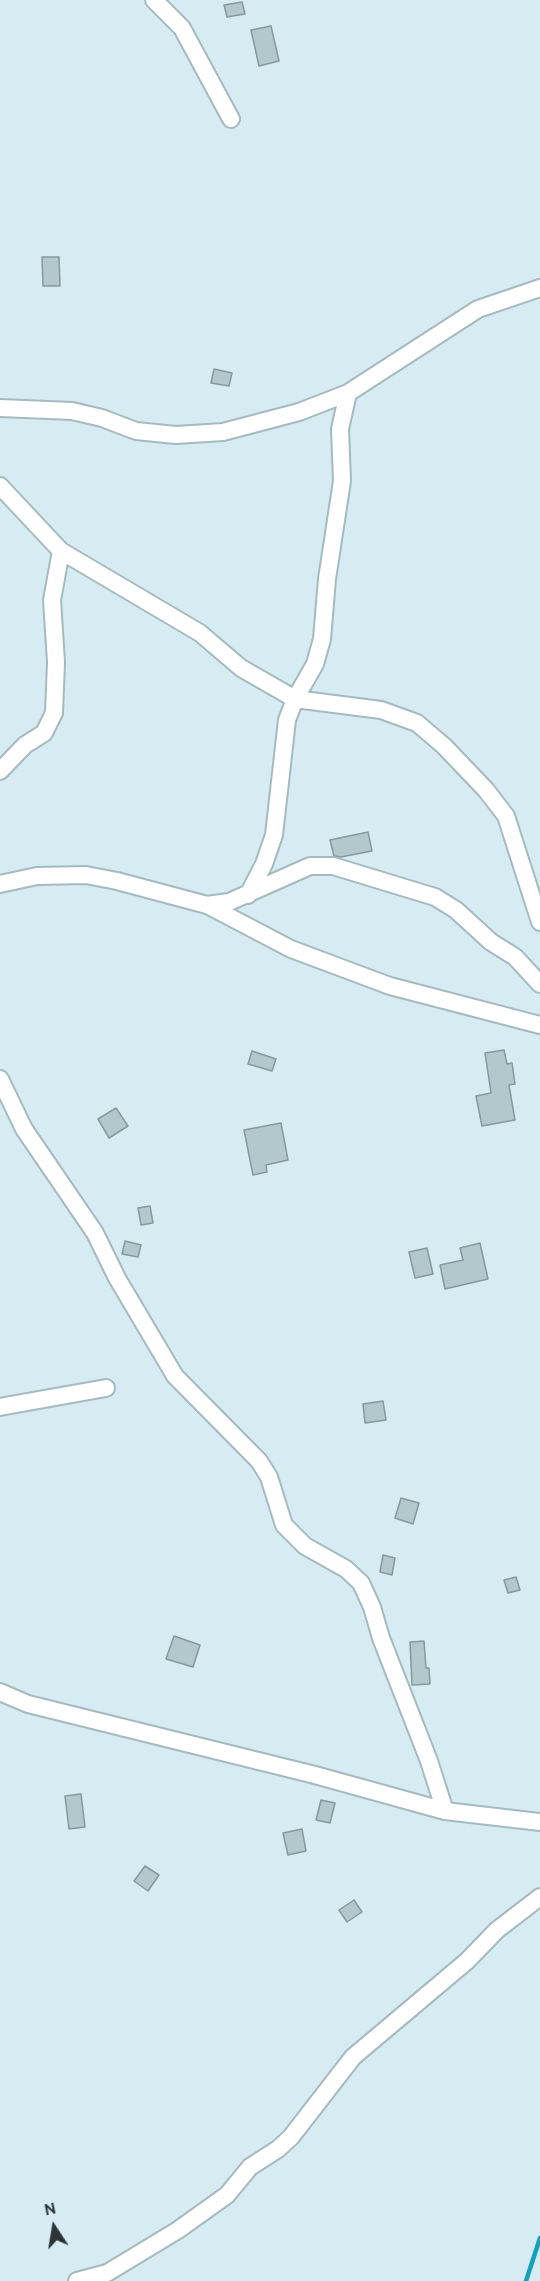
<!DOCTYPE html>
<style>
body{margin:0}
#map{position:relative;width:540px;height:2281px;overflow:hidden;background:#d6ecf2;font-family:Cabin,sans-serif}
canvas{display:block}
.north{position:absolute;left:24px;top:2197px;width:60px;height:60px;-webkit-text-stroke:4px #d6ecf2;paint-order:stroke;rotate:348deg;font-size:16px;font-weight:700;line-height:24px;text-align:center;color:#2b3436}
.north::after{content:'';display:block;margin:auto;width:21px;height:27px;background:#2b3436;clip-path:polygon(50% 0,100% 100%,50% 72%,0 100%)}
</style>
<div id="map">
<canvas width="540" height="2281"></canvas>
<div class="north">N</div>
</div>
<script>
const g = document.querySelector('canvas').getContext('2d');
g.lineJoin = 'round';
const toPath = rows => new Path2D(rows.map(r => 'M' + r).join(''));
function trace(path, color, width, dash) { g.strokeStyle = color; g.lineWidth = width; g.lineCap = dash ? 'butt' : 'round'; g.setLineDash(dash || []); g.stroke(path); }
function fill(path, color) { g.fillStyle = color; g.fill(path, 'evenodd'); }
const stream = toPath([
 [526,2281,540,2238]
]);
const building = toPath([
 [242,2,245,14,227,17,224,5,242,2],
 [271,26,279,61,259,66,251,30,271,26],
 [42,257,59,257,60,286,43,286,42,257],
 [214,369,232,373,229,386,211,383,214,369],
 [368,832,372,851,341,857,334,856,330,840,368,832],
 [504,1050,507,1064,512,1063,515,1084,509,1085,515,1120,482,1126,476,1096,491,1093,485,1053,504,1050],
 [252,1051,276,1059,272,1071,248,1064,252,1051],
 [116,1108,128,1126,109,1138,98,1119,116,1108],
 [281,1123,288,1160,266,1165,267,1172,253,1175,244,1130,281,1123],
 [150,1206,153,1223,141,1225,138,1208,150,1206],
 [125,1241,141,1245,138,1257,122,1254,125,1241],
 [480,1243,488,1279,445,1289,440,1265,463,1260,460,1248,480,1243],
 [427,1248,433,1274,415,1278,409,1252,427,1248],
 [383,1401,386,1420,365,1423,363,1404,383,1401],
 [401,1498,419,1503,413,1524,395,1518,401,1498],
 [383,1555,395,1558,392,1575,380,1572,383,1555],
 [516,1577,520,1590,508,1593,504,1580,516,1577],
 [174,1636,200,1645,193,1667,166,1659,174,1636],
 [424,1641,426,1668,429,1668,430,1684,412,1685,410,1642,424,1641],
 [81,1794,85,1827,69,1829,65,1796,81,1794],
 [321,1800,335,1803,330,1823,316,1820,321,1800],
 [302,1829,306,1851,288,1855,283,1833,302,1829],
 [145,1866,159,1875,148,1891,134,1881,145,1866],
 [354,1900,362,1912,347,1922,339,1910,354,1900]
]);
const minor = toPath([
 [154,0,182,28,231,119],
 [0,408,72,411,102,418,136,431,176,435,223,432,299,412,348,393],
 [0,486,61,551,200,633,241,668,295,699,381,710,417,723,444,746,486,790,506,816,540,922],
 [0,771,25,745,44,733,54,713,56,662,52,600,61,551],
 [0,884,37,876,86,875,117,881,207,905,229,902,310,866,333,866,435,897,456,910,491,942,515,957,540,984],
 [248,895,264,864,274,835,287,720,295,699,315,664,322,639,327,579,342,481,340,429,348,393,478,309,540,288],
 [207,905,291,949,390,986,540,1025],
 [0,1079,24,1129,95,1233,117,1278,175,1376,259,1461,269,1477,284,1525,305,1546,346,1569,361,1583,372,1607,381,1638,429,1761,445,1811],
 [0,1407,106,1388],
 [0,1692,28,1704,315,1775,445,1811,540,1822],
 [77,2281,107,2273,178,2230,227,2195,250,2167,278,2149,291,2137,353,2057,467,1961,497,1930,540,1897]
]);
trace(stream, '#17a0b9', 4.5);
fill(building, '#b2c8cd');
trace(building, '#85999f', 1.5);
trace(minor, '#a5bac0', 20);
trace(minor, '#fff', 16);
</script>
